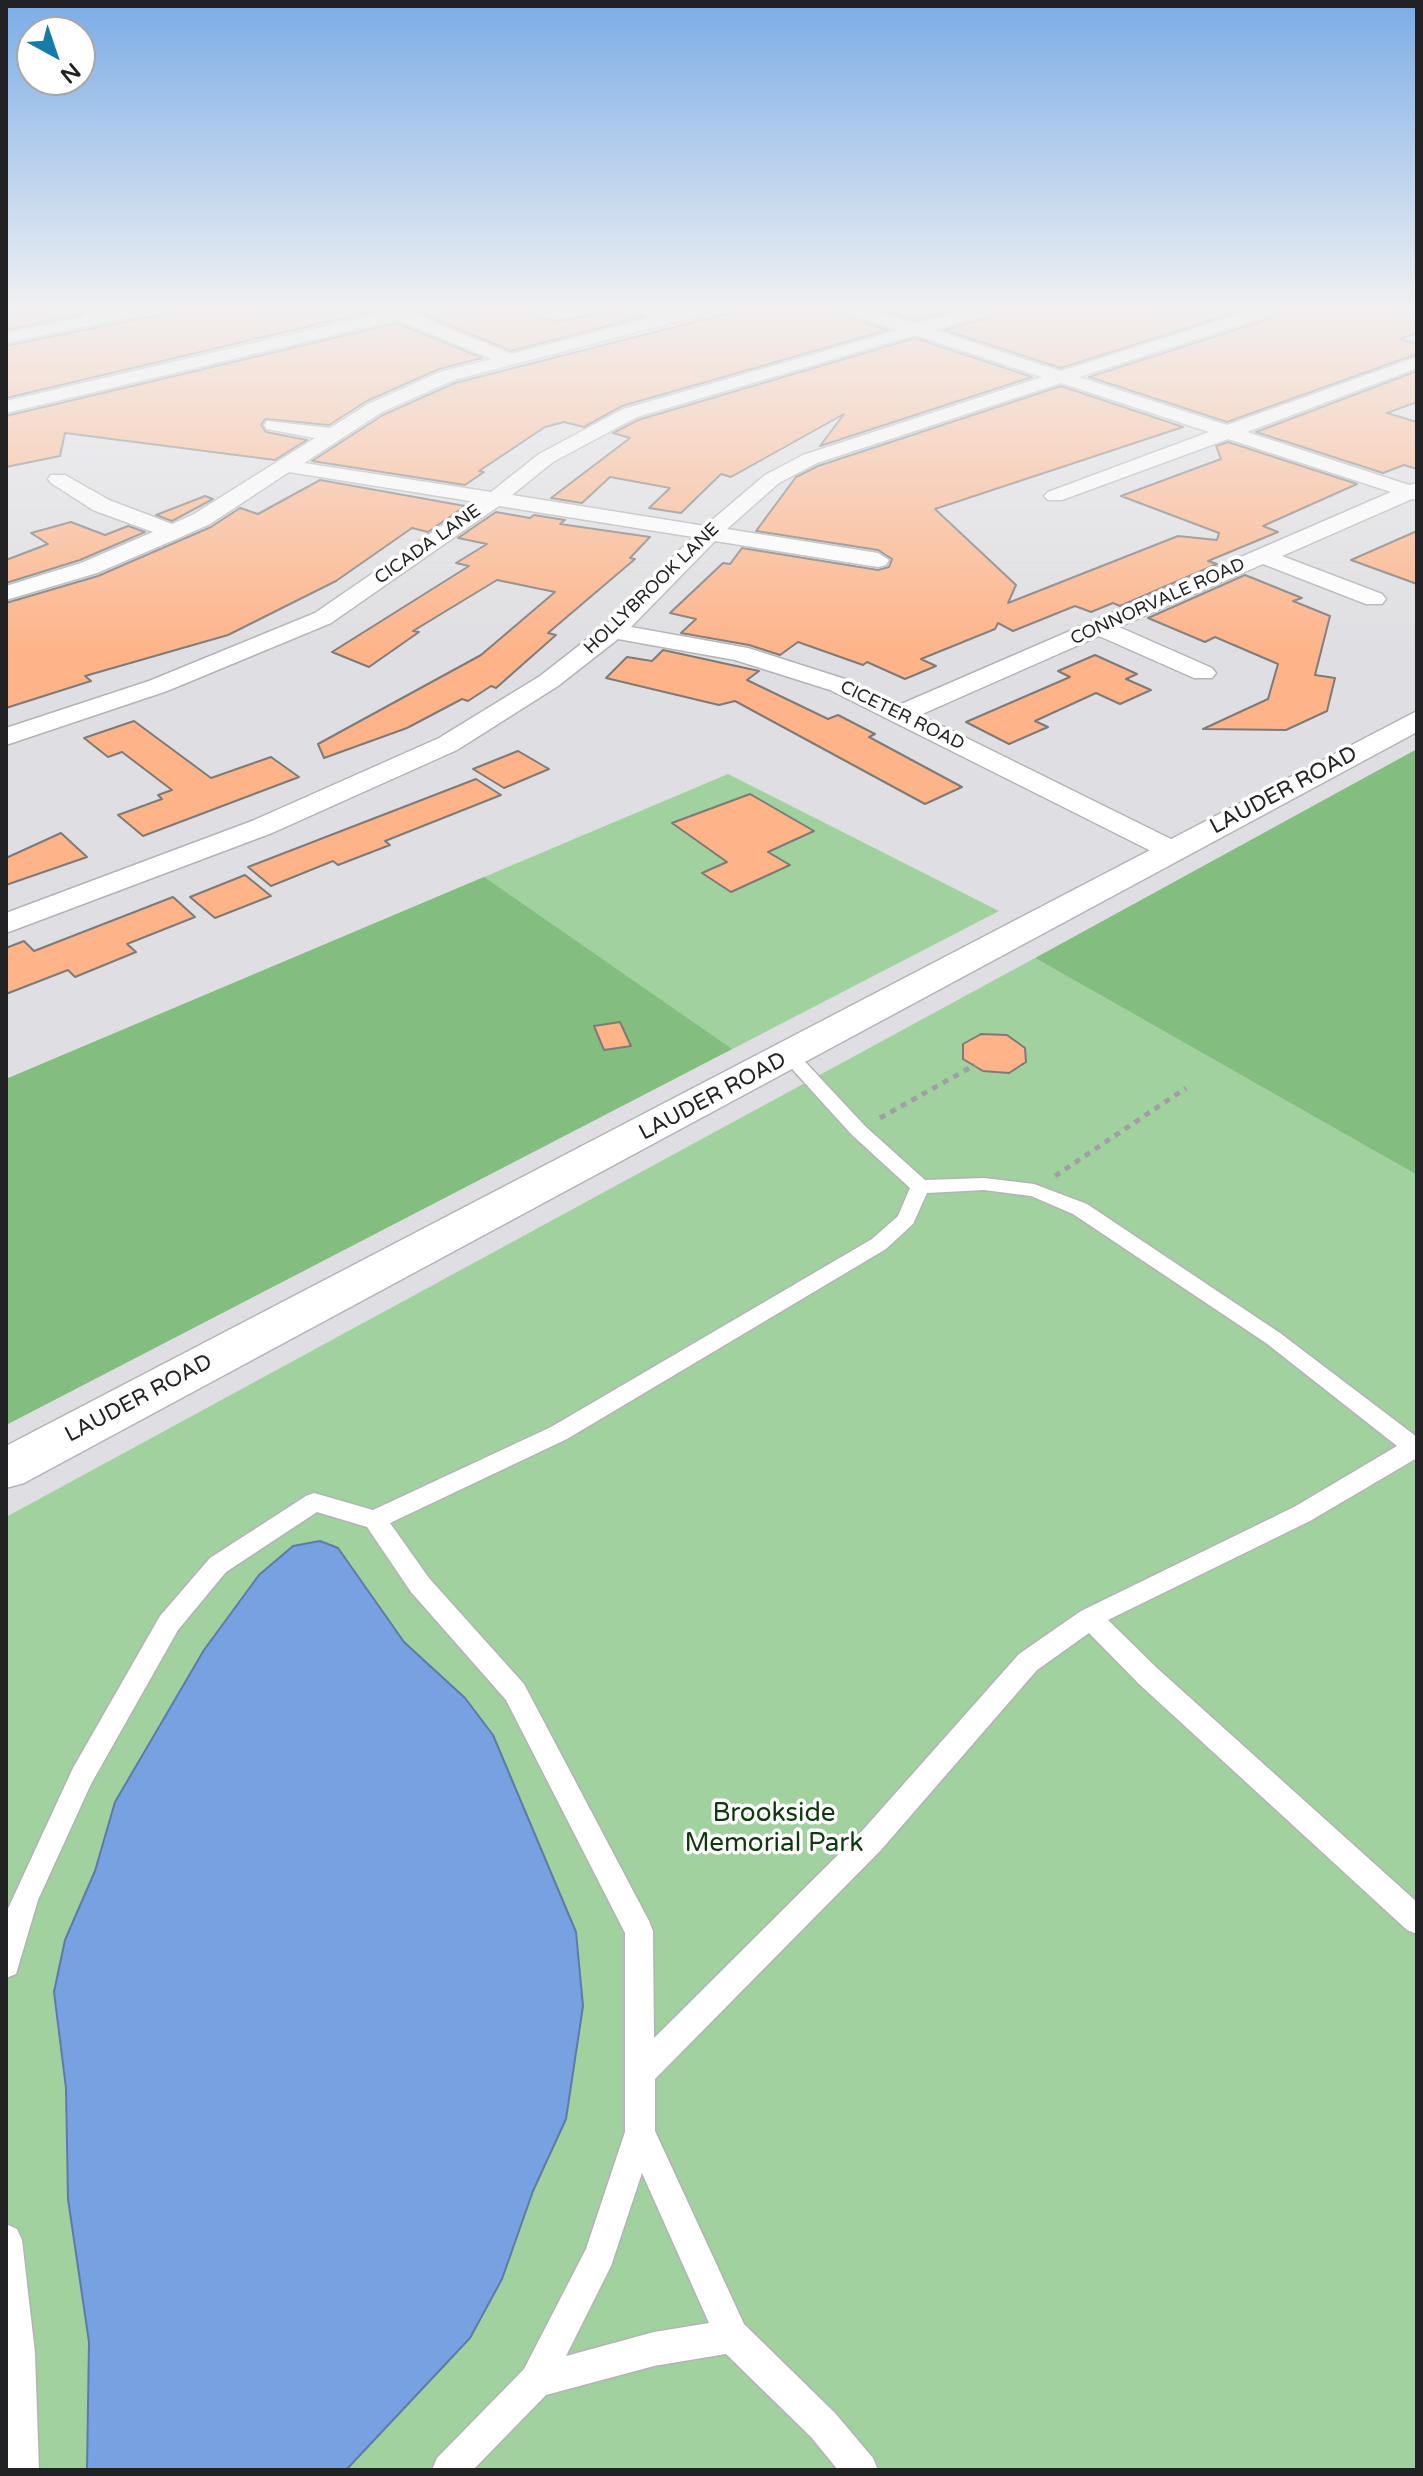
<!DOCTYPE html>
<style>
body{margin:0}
#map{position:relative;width:1423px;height:2476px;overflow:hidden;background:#dfdfe3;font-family:"Varela Round",sans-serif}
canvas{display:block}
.frame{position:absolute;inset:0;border:8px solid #222224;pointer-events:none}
.north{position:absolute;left:16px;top:16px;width:80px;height:80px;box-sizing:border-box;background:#fff;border:2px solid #a7a7a7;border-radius:50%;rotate:140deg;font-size:22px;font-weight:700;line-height:32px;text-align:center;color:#222224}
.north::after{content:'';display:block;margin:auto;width:28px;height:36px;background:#157ca7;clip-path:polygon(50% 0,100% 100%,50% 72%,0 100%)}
</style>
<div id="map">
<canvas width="1423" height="2476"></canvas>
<div class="frame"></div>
<div class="north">N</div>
</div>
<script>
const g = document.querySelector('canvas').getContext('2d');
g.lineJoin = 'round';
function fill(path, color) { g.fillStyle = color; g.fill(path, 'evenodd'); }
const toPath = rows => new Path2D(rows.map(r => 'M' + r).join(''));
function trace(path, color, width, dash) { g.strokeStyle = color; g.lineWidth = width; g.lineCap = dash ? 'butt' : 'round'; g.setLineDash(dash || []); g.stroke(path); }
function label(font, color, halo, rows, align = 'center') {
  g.font = font + ' "Varela Round",sans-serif'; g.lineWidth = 7; g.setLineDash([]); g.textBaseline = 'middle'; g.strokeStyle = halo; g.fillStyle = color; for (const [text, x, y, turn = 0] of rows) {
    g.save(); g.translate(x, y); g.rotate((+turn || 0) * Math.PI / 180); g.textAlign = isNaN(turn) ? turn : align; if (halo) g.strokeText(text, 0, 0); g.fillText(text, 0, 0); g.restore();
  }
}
const green = toPath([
 [728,774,999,911,6,1425,6,1079],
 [1035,958,1417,1175,1417,2470,6,2470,6,1517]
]);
const forest = toPath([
 [1417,749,1417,1175,1035,958],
 [484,877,732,1049,6,1425,6,1079]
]);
const water = toPath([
 [320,1541,338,1548,404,1642,465,1698,493,1735,576,1932,583,2006,566,2119,533,2191,502,2279,470,2338,346,2470,87,2470,89,2342,68,2199,66,2088,54,1992,65,1940,95,1871,115,1802,204,1650,259,1575,293,1546,320,1541]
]);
const building = toPath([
 [6,310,74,310,83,314,6,330,6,310],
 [181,310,378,310,6,398,6,346,181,310],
 [427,310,522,310,555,322,612,310,628,310,645,316,511,351,423,314,427,310],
 [741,310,844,310,848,317,888,330,622,406,584,427,564,422,545,427,479,471,484,472,465,485,312,461,383,415,455,383,741,310],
 [879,310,957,310,916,321,879,310],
 [995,310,1244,310,1061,368,944,330,991,317,995,310],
 [1279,310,1417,310,1417,333,1400,339,1417,344,1417,354,1227,422,1089,377,1275,317,1279,310],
 [397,323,482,358,439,369,367,401,329,425,265,419,261,425,266,432,307,440,275,460,65,433,60,456,6,467,6,416,397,323],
 [915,338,1032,377,820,446,844,414,731,477,721,474,681,513,649,508,670,488,610,477,582,503,551,498,630,438,613,433,638,420,915,338],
 [1417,371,1417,402,1387,413,1417,422,1417,469,1404,465,1383,473,1256,432,1417,371],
 [1061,386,1183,427,935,509,1016,585,1008,603,1178,536,1217,540,1219,533,1121,496,1221,459,1216,446,1228,442,1357,484,1263,526,1278,532,1208,561,1217,564,1120,606,1113,603,1091,612,1075,606,1013,631,998,623,995,629,921,659,936,666,905,679,867,662,863,665,798,642,780,655,749,645,681,633,696,619,670,613,723,563,730,564,742,548,878,570,889,567,892,559,878,550,756,531,796,477,818,466,1061,386],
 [320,480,465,506,428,532,412,528,336,581,228,635,85,676,91,681,6,708,6,603,98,576,211,527,240,508,258,514,320,480],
 [205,496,213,499,172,521,156,515,205,496],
 [496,512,530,518,534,515,565,520,560,524,650,537,630,558,635,559,548,633,556,635,496,688,491,686,468,701,462,699,407,728,324,758,318,744,481,655,555,592,497,580,413,631,419,632,369,667,332,652,469,566,456,563,487,544,458,538,496,512],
 [71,522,105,535,128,526,145,532,80,560,6,583,6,560,48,544,31,533,71,522],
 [1417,531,1417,584,1351,560,1417,531],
 [1245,575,1302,598,1293,601,1330,616,1315,675,1335,678,1327,711,1286,730,1203,729,1268,699,1278,664,1215,637,1205,642,1148,618,1245,575],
 [663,650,759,671,747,680,828,719,838,715,875,734,869,737,962,787,925,804,735,701,719,705,606,678,627,657,652,661,663,650],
 [1095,655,1137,674,1126,679,1151,690,1120,704,1096,693,1035,721,1048,727,1009,744,966,722,1070,677,1058,671,1095,655],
 [134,721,211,778,271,757,299,777,143,836,118,815,162,799,158,795,172,790,122,752,108,757,84,738,134,721],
 [518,751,549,769,504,788,473,769,518,751],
 [476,779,501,795,385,841,390,845,338,865,333,861,271,886,248,867,476,779],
 [750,794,814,831,768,852,790,865,731,892,702,873,727,862,672,823,750,794],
 [61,833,87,857,6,885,6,858,61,833],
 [245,875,271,896,215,918,190,897,245,875],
 [173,897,195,917,127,944,136,952,75,977,68,970,6,994,6,948,24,941,34,951,173,897],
 [620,1022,631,1046,604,1050,594,1026,620,1022],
 [981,1034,1007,1035,1025,1048,1026,1062,1009,1073,983,1071,963,1059,963,1044,981,1034]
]);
const path = toPath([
 [880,1118,975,1065],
 [1055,1176,1186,1088]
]);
const lane = toPath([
 [790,1051,796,1052,865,1126,925,1180,984,1178,1034,1184,1087,1204,1280,1333,1417,1437,1417,1458,1310,1521,1108,1620,1157,1668,1417,1902,1417,1934,1407,1930,1139,1684,1089,1633,1037,1670,881,1850,655,2079,655,2131,744,2324,835,2413,873,2458,878,2470,838,2470,811,2437,726,2354,654,2366,546,2395,473,2470,432,2470,437,2458,524,2369,586,2249,625,2132,625,1933,506,1700,411,1592,367,1527,317,1512,226,1572,178,1630,91,1784,38,1900,16,1974,6,1978,6,1913,73,1768,160,1616,210,1558,306,1496,314,1493,373,1510,551,1427,872,1239,898,1216,910,1188,851,1134,784,1060,781,1056,790,1051],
 [984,1190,1031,1196,1073,1214,1266,1343,1397,1446,1294,1507,1081,1611,1019,1654,861,1832,654,2038,653,1931,649,1921,524,1684,429,1578,390,1523,567,1439,886,1249,913,1224,927,1193,984,1190],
 [642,2173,709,2323,654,2332,566,2356,611,2266,642,2173],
 [6,2224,17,2229,22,2240,35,2353,39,2470,6,2470,6,2224]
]);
const street = toPath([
 [118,310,148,310,140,315,6,343,6,333,118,310],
 [381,310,424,310,416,315,511,354,681,310,707,310,705,314,454,380,382,412,304,463,491,492,539,454,623,409,898,330,849,314,847,310,870,310,916,324,967,310,992,310,990,314,934,330,1061,371,1252,310,1276,310,1274,314,1079,377,1227,425,1417,357,1417,368,1247,432,1409,485,1417,483,1417,500,1412,499,1282,556,1382,594,1386,599,1382,604,1366,604,1263,564,1119,627,1212,668,1216,673,1212,678,1194,678,1099,636,920,715,1183,845,1188,851,1183,857,1163,857,830,690,735,660,618,639,558,686,457,750,272,833,6,933,6,913,252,821,439,738,540,676,604,626,693,537,499,506,331,623,167,691,6,745,6,728,149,681,315,613,476,502,289,472,210,524,181,537,97,573,6,600,6,586,81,563,153,532,93,510,51,483,48,479,51,475,65,475,109,500,172,524,194,514,315,438,267,429,264,425,267,421,330,428,368,404,440,372,492,359,397,320,6,413,6,401,382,313,381,310],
 [915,335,1042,377,803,455,765,475,705,526,512,495,553,462,637,417,915,335],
 [1061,383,1209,432,1048,492,1044,496,1048,500,1062,500,1228,439,1391,492,899,705,848,680,748,648,631,627,715,541,878,567,886,565,889,560,878,553,727,529,779,483,817,463,1061,383]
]);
const secondary = toPath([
 [1417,711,1417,732,24,1483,6,1488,6,1446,1417,711]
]);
const farStreetnames = [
 ["CICADA LANE",428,545,-35],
 ["HOLLYBROOK LANE",652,589,-44],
 ["CONNORVALE ROAD",1158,602,-24],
 ["CICETER ROAD",902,716,26]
];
const streetNames = [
 ["LAUDER ROAD",1284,791,-28],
 ["LAUDER ROAD",713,1097,-28],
 ["LAUDER ROAD",139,1399,-28]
];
const nearParknames = [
 ["Brookside",774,1814],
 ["Memorial Park",774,1844]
];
fill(green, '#a1d19e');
fill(forest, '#84bd80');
fill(water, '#78a1e1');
trace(water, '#5e7ba8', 2);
fill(building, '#feb388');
trace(building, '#7e7a78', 2);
trace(lane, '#b3b3b7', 3);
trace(street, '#b3b3b7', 3);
trace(secondary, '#b3b3b7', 3);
trace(path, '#a0a0a4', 5, [6, 6]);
fill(lane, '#fff');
fill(street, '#fff');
fill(secondary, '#fff');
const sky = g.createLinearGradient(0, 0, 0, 656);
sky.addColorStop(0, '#7bace5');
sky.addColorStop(0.47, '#f1f1f2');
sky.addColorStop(1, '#f1f1f200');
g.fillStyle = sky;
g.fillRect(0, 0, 1423, 656);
label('18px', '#222224', '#fff', farStreetnames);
label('22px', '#222224', '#fff', streetNames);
label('26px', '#10380f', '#fff', nearParknames);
</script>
